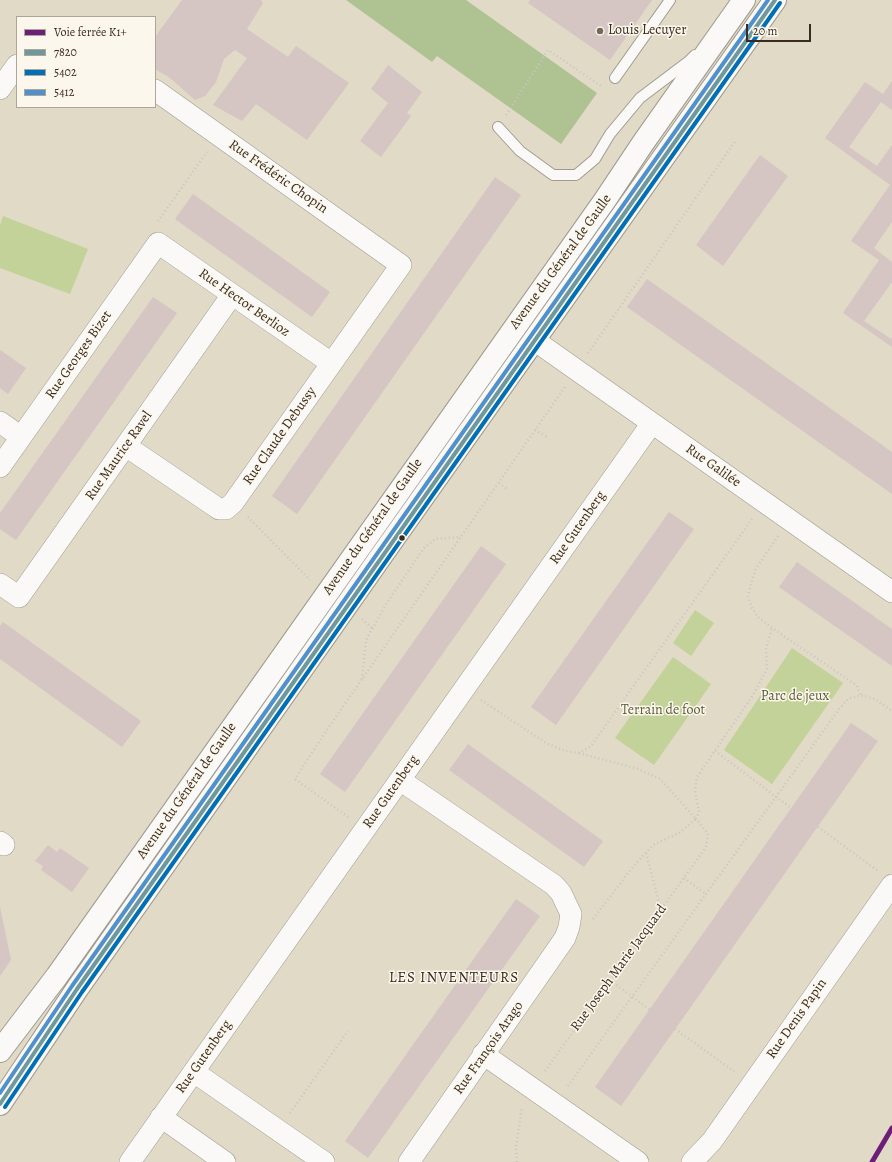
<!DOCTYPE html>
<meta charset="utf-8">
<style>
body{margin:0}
#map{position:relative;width:892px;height:1162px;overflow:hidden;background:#e1dac7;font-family:Alegreya,serif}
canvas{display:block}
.legend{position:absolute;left:16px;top:16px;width:140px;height:92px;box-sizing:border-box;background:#fbf7ec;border:1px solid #aea59a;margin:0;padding:5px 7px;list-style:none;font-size:12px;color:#3b2a1e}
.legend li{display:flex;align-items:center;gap:8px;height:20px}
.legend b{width:20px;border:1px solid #aea59a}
.scale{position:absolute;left:746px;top:24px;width:65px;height:18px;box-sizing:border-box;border:2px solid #3b2a1e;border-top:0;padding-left:5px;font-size:12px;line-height:14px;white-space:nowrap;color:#3b2a1e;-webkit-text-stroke:3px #fbf7ec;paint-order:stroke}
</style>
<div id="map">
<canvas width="892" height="1162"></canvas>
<ul class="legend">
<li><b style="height:5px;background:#6e1e78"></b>Voie ferrée K1+</li>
<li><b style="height:5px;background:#6e989b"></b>7820</li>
<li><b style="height:5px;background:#006fb6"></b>5402</li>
<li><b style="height:5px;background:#5091cb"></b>5412</li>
</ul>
<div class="scale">20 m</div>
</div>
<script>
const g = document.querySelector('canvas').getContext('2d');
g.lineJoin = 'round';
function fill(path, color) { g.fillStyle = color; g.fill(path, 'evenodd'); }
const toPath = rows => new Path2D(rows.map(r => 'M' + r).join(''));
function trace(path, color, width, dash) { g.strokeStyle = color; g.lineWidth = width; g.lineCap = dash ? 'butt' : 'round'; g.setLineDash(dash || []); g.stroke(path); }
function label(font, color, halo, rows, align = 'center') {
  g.font = font + ' Alegreya,serif'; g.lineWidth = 3; g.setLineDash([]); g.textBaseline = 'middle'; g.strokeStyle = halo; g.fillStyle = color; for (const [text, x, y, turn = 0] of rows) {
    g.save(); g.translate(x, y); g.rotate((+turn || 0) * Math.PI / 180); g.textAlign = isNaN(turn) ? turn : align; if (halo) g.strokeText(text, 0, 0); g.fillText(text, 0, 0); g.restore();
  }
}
const green = toPath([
 [3,216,88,249,70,294,0,268,0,225],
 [695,610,714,623,691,656,673,643],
 [792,648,843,683,772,784,724,750],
 [673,657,711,684,654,765,615,738]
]);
const forest = toPath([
 [346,0,466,0,597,93,561,144,437,56,432,62]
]);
const building = toPath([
 [182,0,261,0,263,3,247,29,288,57,296,46,349,83,307,140,256,104,242,121,213,105,247,58,235,50,224,59,216,82,205,96,195,100,170,78,155,69,155,37],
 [530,0,652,0,610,60,528,3],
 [388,65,422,92,407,113,411,116,381,157,360,141,388,103,371,89],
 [892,81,892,110,881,102,849,147,877,166,892,145,892,222,874,248,892,262,892,282,864,321,891,339,892,337,892,347,843,313,879,260,851,241,890,185,825,138,865,82,883,94],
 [760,155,788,176,723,266,696,245],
 [495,177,521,195,297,514,272,496],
 [193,194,330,292,312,317,175,219],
 [647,279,892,452,892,494,627,307],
 [153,297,177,313,16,540,0,529,0,513],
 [0,350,26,368,8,394,0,388],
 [669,512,694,529,556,725,531,707],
 [481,546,506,564,345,792,320,774],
 [797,562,892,629,892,666,779,587],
 [3,622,141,721,122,747,0,659,0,626],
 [851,723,878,741,621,1106,595,1087],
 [468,744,603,841,584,867,449,770],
 [48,845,57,852,60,848,89,868,72,892,41,870,43,866,35,861],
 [516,899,540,916,368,1158,345,1141],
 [0,907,11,960,0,976]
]);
const path = toPath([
 [506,115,548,50,601,86],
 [158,221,207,152],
 [588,353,736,140],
 [535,430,547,437],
 [499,483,507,489],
 [248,517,310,580],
 [778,536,755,570,748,596,752,608,758,617,772,628,856,685,861,695],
 [362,619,372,628],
 [362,679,366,640,388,601,424,548,435,539,461,537],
 [481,700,546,743,565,751,579,753,591,746,752,519],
 [715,751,791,808],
 [579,753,638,769,660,779,696,819,679,833,653,845,632,868,593,919],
 [348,817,295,779,324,734,565,387],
 [818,827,877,870],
 [646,853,661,910],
 [684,878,706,894],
 [610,980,650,1010],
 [675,1029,735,1072],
 [545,1071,706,847,708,834,696,819,699,812,695,792,697,777,753,695,767,669,766,648,772,628],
 [568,1086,839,709,848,699,861,695,875,699,892,711],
 [290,1113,348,1031],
 [517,1162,516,1147,522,1107]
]);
const lane = toPath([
 [615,78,670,0],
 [498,127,520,151,553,175,576,175,595,159,610,134,640,98,689,61,695,55]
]);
const street = toPath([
 [0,89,17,65],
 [534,340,892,592],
 [0,422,21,437],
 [126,446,213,505,219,509,226,509,233,503,401,265,155,90],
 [0,467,158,243,331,363],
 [0,584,19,597,232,295],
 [400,780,554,885,561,893,571,914,569,927,565,938,409,1162],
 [0,842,4,845],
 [483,1054,638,1162],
 [194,1072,324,1162],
 [161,1117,225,1162],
 [130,1162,652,423],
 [692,1162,712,1141,892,885]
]);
const secondary = toPath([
 [0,1051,57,976,605,200,643,143,744,0],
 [0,1104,77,989,384,552,775,0]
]);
const bus1 = toPath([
 [0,1104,77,989,775,0]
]);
const bus2 = toPath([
 [5,1107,82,992,780,3]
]);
const bus3 = toPath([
 [0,1093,72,986,768,0]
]);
const rail1 = toPath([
 [872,1162,892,1128]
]);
const markers = [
 [600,31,4,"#756859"],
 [402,538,3.5,"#3b2a1e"]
];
const poiNames = [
 ["Louis Lecuyer",608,31]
];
const streetNames = [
 ["Rue Frédéric Chopin",278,177,35],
 ["Avenue du Général de Gaulle",561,262,-54],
 ["Rue Hector Berlioz",244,303,35],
 ["Rue Georges Bizet",79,355,-55],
 ["Rue Claude Debussy",280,436,-55],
 ["Rue Maurice Ravel",119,456,-55],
 ["Rue Galilée",713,466,35],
 ["Avenue du Général de Gaulle",373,527,-55],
 ["Rue Gutenberg",578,528,-55],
 ["Avenue du Général de Gaulle",187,791,-55],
 ["Rue Gutenberg",391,792,-55],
 ["Rue Joseph Marie Jacquard",619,968,-54],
 ["Rue Denis Papin",797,1019,-55],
 ["Rue François Arago",489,1048,-55],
 ["Rue Gutenberg",204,1057,-55]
];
const parkNames = [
 ["Parc de jeux",795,697],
 ["Terrain de foot",663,711]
];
const neighbourhoodNames = [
 ["LES INVENTEURS",454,978]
];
fill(green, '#c2d299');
fill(forest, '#afc392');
fill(building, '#d5c5c3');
trace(lane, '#a19b8f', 12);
trace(street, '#a19b8f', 22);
trace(secondary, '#a19b8f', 24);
trace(path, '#c8c6c1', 2.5, [1, 3]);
trace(lane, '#faf9f7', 10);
trace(street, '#faf9f7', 21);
trace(secondary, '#faf9f7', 22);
trace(bus1, '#6e989b', 4);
trace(bus2, '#006fb6', 4);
trace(bus3, '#5091cb', 4);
trace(rail1, '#6e1e78', 5);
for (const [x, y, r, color] of markers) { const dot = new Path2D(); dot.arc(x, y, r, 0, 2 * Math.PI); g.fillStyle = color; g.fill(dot); trace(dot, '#fbf7ec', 1.5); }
label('14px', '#3b2a1e', '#fbf7ec', poiNames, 'left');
label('14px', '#3b2a1e', '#fbf7ec', streetNames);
label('14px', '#5c5b38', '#fbf7ec', parkNames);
g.letterSpacing = '1px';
label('15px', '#3b2a1e', '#fbf7ec', neighbourhoodNames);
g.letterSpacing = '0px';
</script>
